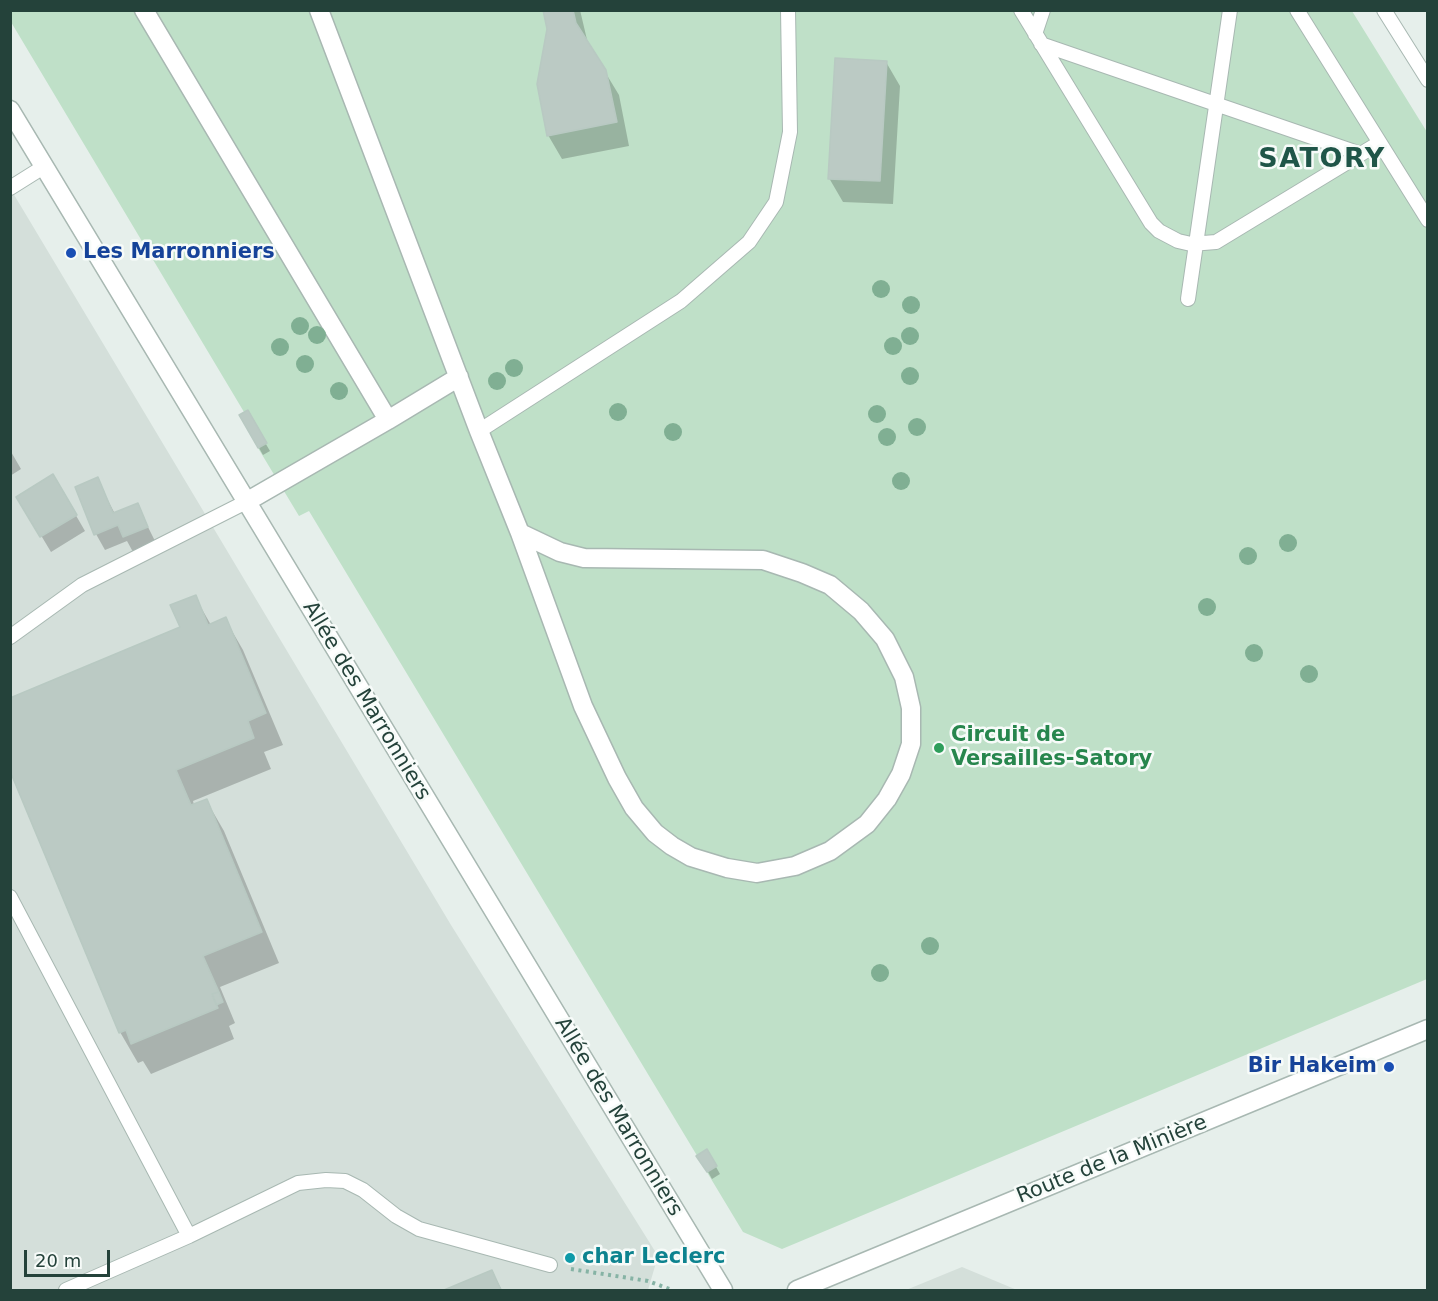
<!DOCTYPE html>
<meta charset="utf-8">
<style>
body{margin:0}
#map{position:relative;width:1438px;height:1301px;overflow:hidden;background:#e6efeb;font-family:"DejaVu Sans",sans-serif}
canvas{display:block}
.frame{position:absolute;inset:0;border:12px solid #24423a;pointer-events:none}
.scale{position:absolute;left:24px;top:1250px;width:86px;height:27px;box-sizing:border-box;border:3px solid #24423a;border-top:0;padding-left:8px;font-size:18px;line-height:21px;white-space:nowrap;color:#24423a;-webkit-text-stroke:4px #f7fbf9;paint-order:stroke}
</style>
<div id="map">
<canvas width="1438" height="1301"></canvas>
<div class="frame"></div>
<div class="scale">20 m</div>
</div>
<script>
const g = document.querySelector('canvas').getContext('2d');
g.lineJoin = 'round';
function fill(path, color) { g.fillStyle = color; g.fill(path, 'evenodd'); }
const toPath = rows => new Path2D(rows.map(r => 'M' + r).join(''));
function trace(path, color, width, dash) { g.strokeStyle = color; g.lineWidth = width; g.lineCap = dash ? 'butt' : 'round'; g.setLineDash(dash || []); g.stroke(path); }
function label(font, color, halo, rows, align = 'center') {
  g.font = font + ' "DejaVu Sans",sans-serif'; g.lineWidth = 5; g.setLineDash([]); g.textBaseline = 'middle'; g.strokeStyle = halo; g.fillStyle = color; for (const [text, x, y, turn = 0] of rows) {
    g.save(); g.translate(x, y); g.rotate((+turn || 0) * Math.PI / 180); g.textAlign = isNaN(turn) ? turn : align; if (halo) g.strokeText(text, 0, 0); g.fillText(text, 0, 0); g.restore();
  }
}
const built = toPath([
 [10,188,451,925,658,1256,648,1290,11,1290],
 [962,1267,1017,1290,906,1290]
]);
const green = toPath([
 [10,11,1352,11,1427,132,1427,979,782,1249,743,1232,309,511,299,516,258,448,239,415,244,412,11,22]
]);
const shadow = toPath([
 [545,10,580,10,588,44,619,95,629,146,562,159,548,135,549,29],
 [886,62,900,86,893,204,843,202,829,178],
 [247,412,270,451,263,455,241,416],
 [10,450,21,469,10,476],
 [53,476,85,531,51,552,18,497],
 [97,479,115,514,137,505,156,543,133,552,127,541,105,550,96,534],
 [195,597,211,625,225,619,243,650,283,745,264,752,271,769,193,801,194,805,206,800,224,831,279,963,220,987,235,1023,229,1026,234,1039,151,1074,143,1061,138,1063,120,1032,10,767,182,628],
 [707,1151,720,1174,712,1179,699,1156],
 [492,1272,502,1290,448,1290]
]);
const building = toPath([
 [543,10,573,10,576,23,606,70,617,122,547,136,537,84,547,29,543,10],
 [835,58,887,61,880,181,828,179,835,58],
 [248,410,267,443,258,448,239,415,248,410],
 [53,474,77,515,40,537,16,497,53,474],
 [98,477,113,513,138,503,148,527,123,537,118,525,94,535,75,487,98,477],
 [196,595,208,625,226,617,266,713,248,721,254,738,176,770,191,805,207,799,262,932,203,956,219,992,212,994,218,1008,131,1044,126,1030,119,1033,10,771,10,698,180,627,170,605,196,595],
 [219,992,223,1002,216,1005,212,994,219,992],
 [707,1149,717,1166,707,1172,696,1156,707,1149],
 [492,1270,501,1290,444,1290,492,1270]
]);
const path = toPath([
 [571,1269,648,1281,672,1290]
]);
const service = toPath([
 [1021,10,1151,223,1159,231,1178,241,1191,244,1216,242,1379,143],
 [1297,10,1428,220],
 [1384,10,1428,80],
 [1035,34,1043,10],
 [1041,44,1361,154],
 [10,188,45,166],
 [1188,299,1230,10],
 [479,431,681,301,749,242,776,202,790,132,788,10],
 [10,637,82,585,246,502],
 [10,897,189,1236,66,1290],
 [189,1236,298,1183,326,1180,345,1181,363,1190,396,1216,419,1229,550,1265]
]);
const minor = toPath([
 [144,10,388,420,246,502],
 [319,10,479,431,520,533,583,706,617,778,634,808,655,833,672,846,691,857,727,868,757,873,795,866,830,851,867,824,887,799,901,774,911,744,911,708,904,677,885,639,861,611,830,585,802,573,763,560,584,558,560,552,520,533],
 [10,110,723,1290],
 [388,420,459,377],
 [797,1290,1428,1029]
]);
const trees = [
 [881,289],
 [911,305],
 [300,326],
 [317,335],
 [910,336],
 [893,346],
 [280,347],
 [305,364],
 [514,368],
 [910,376],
 [497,381],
 [339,391],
 [618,412],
 [877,414],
 [917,427],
 [673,432],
 [887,437],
 [901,481],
 [1288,543],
 [1248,556],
 [1207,607],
 [1254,653],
 [1309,674],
 [930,946],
 [880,973]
];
const markers = [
 [71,253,6,"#1a4fb4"],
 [939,748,6,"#2e9e5b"],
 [1389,1067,6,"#1a4fb4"],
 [570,1258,6,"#0f9aa8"]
];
const transitNames = [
 ["Les Marronniers",83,253],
 ["Bir Hakeim",1377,1067,"right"]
];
const streetNames = [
 ["Allée des Marronniers",366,701,59],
 ["Allée des Marronniers",618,1117,59],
 ["Route de la Minière",1112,1160,-22]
];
const leisureNames = [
 ["Circuit de",951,736],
 ["Versailles-Satory",951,760]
];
const cultureNames = [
 ["char Leclerc",582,1258]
];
const districtNames = [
 ["SATORY",1322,160]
];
fill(built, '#d4dfda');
fill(green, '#bfe0c8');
fill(shadow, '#0003');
fill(building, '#bbcac4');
trace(building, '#b8c9c2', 1.5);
trace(service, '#a8b8b2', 16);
trace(minor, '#a8b8b2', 21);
trace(path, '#86b3a5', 4, [3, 4.5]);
trace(service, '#fff', 14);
trace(minor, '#fff', 18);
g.fillStyle = '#80af93';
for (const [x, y] of trees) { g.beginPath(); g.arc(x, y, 9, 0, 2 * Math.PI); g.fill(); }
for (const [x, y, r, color] of markers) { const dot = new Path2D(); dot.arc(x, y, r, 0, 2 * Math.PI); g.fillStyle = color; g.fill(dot); trace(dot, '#f7fbf9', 2); }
label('bold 21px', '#164399', '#f7fbf9', transitNames, 'left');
label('21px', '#24423a', '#f7fbf9', streetNames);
label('bold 21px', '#27864d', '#f7fbf9', leisureNames, 'left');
label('bold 21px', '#0d838f', '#f7fbf9', cultureNames, 'left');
g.letterSpacing = '1.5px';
label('bold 27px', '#1f5548', '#f7fbf9', districtNames);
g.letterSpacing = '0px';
</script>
